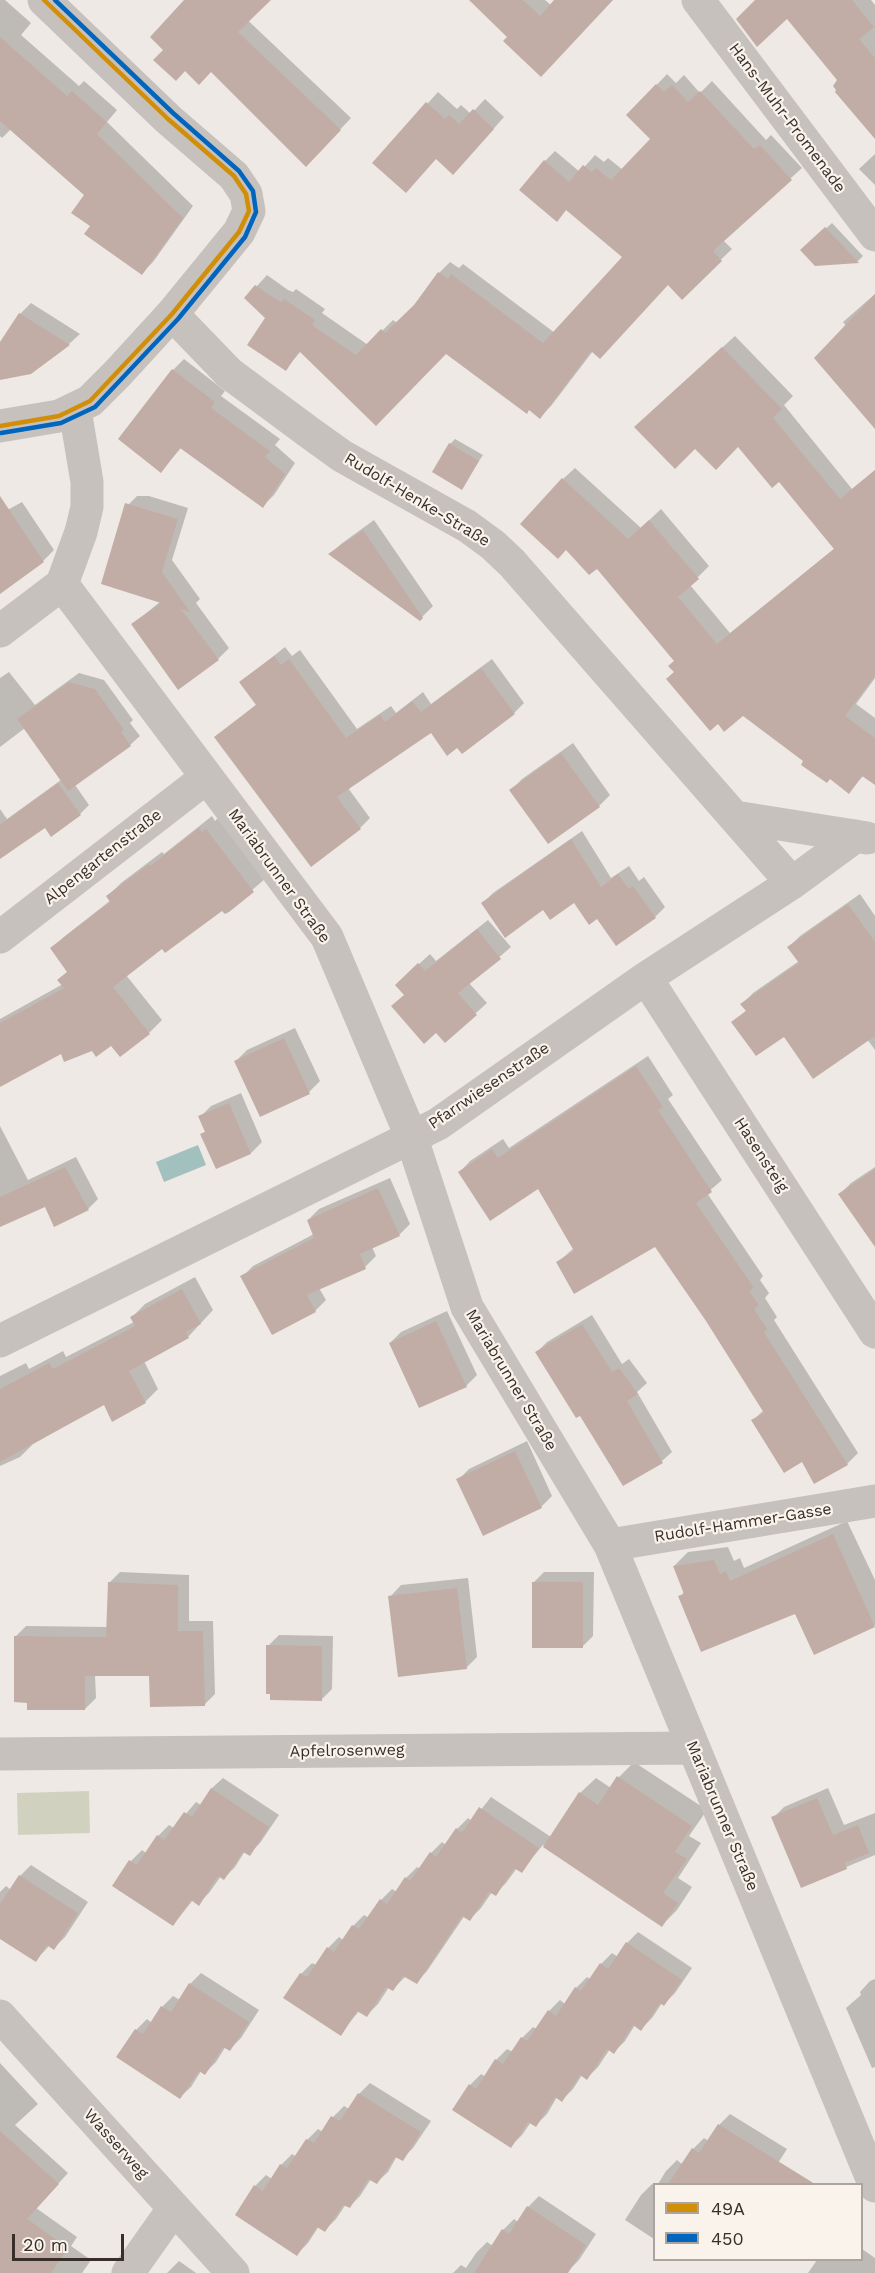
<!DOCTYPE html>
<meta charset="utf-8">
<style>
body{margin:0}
#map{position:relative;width:875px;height:2273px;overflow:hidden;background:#eee9e4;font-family:"Work Sans",sans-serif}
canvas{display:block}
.legend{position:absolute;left:653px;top:2183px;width:210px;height:78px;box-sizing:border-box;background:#f9f3ec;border:2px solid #aca49e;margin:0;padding:8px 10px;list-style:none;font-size:18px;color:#382e2a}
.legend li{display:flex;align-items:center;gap:12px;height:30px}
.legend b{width:30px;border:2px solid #aca49e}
.scale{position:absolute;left:12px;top:2234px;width:112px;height:27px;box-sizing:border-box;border:3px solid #382e2a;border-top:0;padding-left:8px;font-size:18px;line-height:21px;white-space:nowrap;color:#382e2a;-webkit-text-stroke:4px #f9f3ec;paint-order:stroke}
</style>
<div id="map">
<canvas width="875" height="2273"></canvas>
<ul class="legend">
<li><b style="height:8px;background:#d18e08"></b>49A</li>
<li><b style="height:8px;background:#0065bd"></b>450</li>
</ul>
<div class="scale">20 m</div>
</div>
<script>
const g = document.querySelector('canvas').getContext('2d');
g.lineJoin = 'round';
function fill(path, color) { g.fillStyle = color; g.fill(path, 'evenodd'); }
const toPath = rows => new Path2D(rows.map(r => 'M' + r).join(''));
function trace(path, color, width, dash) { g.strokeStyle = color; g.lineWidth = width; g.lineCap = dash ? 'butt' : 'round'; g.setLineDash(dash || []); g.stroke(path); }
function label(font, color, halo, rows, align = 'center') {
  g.font = font + ' "Work Sans",sans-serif'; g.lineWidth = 4.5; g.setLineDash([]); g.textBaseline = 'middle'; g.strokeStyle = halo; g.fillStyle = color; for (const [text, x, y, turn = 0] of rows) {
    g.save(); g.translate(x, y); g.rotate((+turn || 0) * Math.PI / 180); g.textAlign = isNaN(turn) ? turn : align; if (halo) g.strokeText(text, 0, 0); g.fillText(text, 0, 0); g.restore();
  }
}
const green = toPath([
 [89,1791,90,1833,18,1835,17,1793]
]);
const water = toPath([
 [198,1145,206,1165,164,1182,156,1162]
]);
const shadow = toPath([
 [0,0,5,0,31,23,21,35,79,86,84,81,117,110,107,122,193,206,153,262,142,273,86,195,11,129,2,138,0,136],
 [186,0,209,0,239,12,351,118,317,154,211,70],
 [471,0,545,0,551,5,557,0,570,0,509,37],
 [757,0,871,0,875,5,875,137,839,80,787,17],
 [667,74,676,83,684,75,700,93,712,81,766,140,771,135,802,168,723,240,732,249,682,297,669,283,593,351,551,406,540,417,447,352,376,423,301,351,286,369,267,318,246,298,267,275,288,290,293,292,296,289,325,309,322,313,368,345,393,320,397,323,415,306,439,273,450,262,459,268,463,264,555,333,624,257,567,209,557,220,545,161,555,151,580,172,595,155,604,162,608,158,623,170,652,139,628,115],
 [438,92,457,109,461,105,471,114,485,99,504,117,464,162,437,157,374,163],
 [875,154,875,185,859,169],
 [832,223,863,256,858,261,815,265,802,250],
 [875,294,875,412,846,326,843,322],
 [31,303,80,334,69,344,27,374,0,379,0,345,20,314],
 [735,336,793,396,784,405,852,489,875,470,875,678,856,704,875,718,875,783,864,775,849,792,743,714,676,672,676,660,563,479,575,468,641,528,661,509,709,566,690,585,730,633,835,548,779,480,739,445,695,447,648,415],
 [184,359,225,391,221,396,280,439,275,445,295,463,274,495,263,506,181,448,161,471,173,370],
 [455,439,483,455,461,488,450,444],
 [137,496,149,496,188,508,172,560,200,599,196,603,229,648,218,659,133,624,161,601,126,507],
 [22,502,54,550,43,561,0,592,0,514],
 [374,520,433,606,420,619,330,554,341,544],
 [285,647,292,656,300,650,357,729,391,706,396,713,423,692,431,704,492,659,524,703,514,713,431,731,348,788,370,818,360,828,311,865,216,737,257,704,241,682],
 [9,672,35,705,79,673,104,680,133,720,130,723,140,736,130,745,75,785,89,805,80,814,45,826,0,857,0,809,7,819,61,780,25,728,0,747,0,678],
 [573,743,610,795,599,806,548,842,511,790,522,779],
 [212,816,215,821,219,817,266,878,228,911,222,908,162,947,126,975,162,1020,149,1033,93,1049,62,1052,0,1085,0,1019,63,984,59,980,68,971,52,948,65,936,111,900,108,896,121,883,162,852,164,854],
 [582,831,611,878,629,866,639,881,644,877,665,907,655,917,597,917,575,901,543,908,483,903,493,893],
 [860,894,875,916,875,1050,867,1039,784,1034,733,1022,747,1010,742,1004,753,993,799,961,789,947,800,936],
 [488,920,511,947,469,983,487,1003,445,1041,406,994,408,974,430,954,436,961],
 [295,1028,320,1081,309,1092,236,1061,247,1050],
 [648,1056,673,1095,668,1099,722,1180,707,1193,763,1276,760,1280,769,1293,765,1298,777,1317,774,1320,858,1453,847,1464,802,1460,753,1420,764,1410,707,1320,656,1245,558,1262,574,1248,539,1187,460,1172,470,1161,503,1139,509,1148],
 [241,1093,262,1142,251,1153,216,1167,202,1134,206,1131,200,1117,211,1106],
 [0,1126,28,1180,76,1157,98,1199,88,1209,45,1205,0,1226],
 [875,1167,875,1245,840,1194,851,1183],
 [390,1178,410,1224,399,1235,372,1247,376,1256,365,1267,319,1288,326,1300,315,1311,242,1277,253,1266,314,1234,308,1220,319,1209],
 [195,1277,213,1310,188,1337,144,1361,158,1389,145,1402,104,1403,33,1444,20,1457,0,1466,0,1376,26,1363,29,1369,63,1351,66,1357,134,1322,132,1317,145,1304],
 [447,1311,477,1375,466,1386,390,1343,401,1332],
 [592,1315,622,1364,629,1359,647,1383,637,1392,672,1452,662,1461,581,1413,537,1352,547,1342],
 [527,1441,552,1496,541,1507,458,1480,469,1469],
 [847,1521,875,1580,875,1625,815,1653,796,1612,680,1597,684,1592,674,1566,688,1552,728,1547,734,1561,740,1558,744,1568],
 [120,1572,189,1575,189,1621,213,1621,215,1694,204,1705,151,1674,95,1675,96,1698,85,1709,15,1637,26,1626,108,1627,109,1583],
 [544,1572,594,1572,593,1636,582,1647,533,1583],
 [468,1578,477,1657,466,1668,390,1597,401,1585],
 [279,1635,333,1636,332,1689,321,1700,268,1646],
 [634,1762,707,1810,689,1836,701,1843,678,1878,692,1887,677,1910,662,1925,543,1845,521,1871,517,1868,506,1883,495,1894,492,1892,481,1908,470,1919,465,1915,427,1971,416,1983,406,1976,393,1989,389,1987,378,2004,367,2015,360,2010,340,2034,301,1974,312,1963,316,1965,328,1948,339,1937,343,1940,353,1926,364,1915,369,1918,381,1900,392,1889,397,1892,406,1878,417,1867,420,1869,431,1853,442,1842,446,1845,457,1829,468,1818,472,1821,491,1797,551,1837,580,1793,596,1778,611,1788,619,1777],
 [223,1778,279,1815,260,1843,249,1854,245,1851,235,1867,224,1878,221,1876,209,1893,198,1904,193,1900,173,1925,114,1886,131,1861,142,1850,146,1853,158,1836,169,1825,174,1828,196,1802,201,1805,212,1788],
 [828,1788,844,1825,875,1813,875,1855,801,1886,773,1818,784,1807],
 [31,1865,88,1902,65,1937,54,1948,50,1945,36,1960,0,1937,0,1892,6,1886,11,1890,20,1876],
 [638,1932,692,1968,675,1993,664,2004,662,2003,652,2018,641,2029,635,2025,625,2041,614,2052,610,2049,598,2067,587,2078,582,2075,573,2089,562,2100,557,2097,547,2114,536,2125,531,2122,522,2135,511,2146,454,2110,470,2085,481,2074,486,2077,496,2060,507,2049,513,2052,522,2038,533,2027,537,2029,549,2011,560,2000,565,2004,576,1988,587,1977,590,1979,601,1964,612,1953,618,1957,627,1943],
 [201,1973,259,2010,241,2038,230,2049,226,2046,216,2062,205,2073,201,2071,191,2087,180,2097,136,2030,147,2019,152,2023,162,2007,173,1996,180,2000,190,1984],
 [875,1979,875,2067,872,2068,846,2008,861,1995,860,1992,870,1981],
 [0,2063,38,2104,15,2125,68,2173,36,2208,77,2237,71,2246,91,2260,82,2273,0,2273],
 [370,2083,431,2121,413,2148,402,2159,397,2156,388,2172,376,2183,371,2179,360,2196,349,2207,346,2204,336,2219,325,2230,319,2226,308,2243,297,2254,255,2186,266,2175,272,2179,281,2165,292,2154,297,2157,307,2140,318,2129,323,2132,333,2117,344,2106,349,2109,359,2094],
 [730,2114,787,2149,769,2177,762,2184,658,2184,666,2171,677,2160,683,2165,693,2149,704,2138,709,2141,719,2125],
 [652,2184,654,2185,654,2239,625,2220,641,2195],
 [539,2196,596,2234,579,2260,568,2271,562,2273,453,2273,461,2265,466,2268,476,2253,487,2242,493,2246,503,2230,514,2219,518,2222,528,2207],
 [862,2249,875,2258,875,2273,808,2273,817,2260,862,2260],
 [179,2261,196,2273,167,2273]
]);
const building = toPath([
 [184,0,271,0,238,32,341,130,306,167,211,72,199,85,185,71,176,81,153,60,163,50,150,37],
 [469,0,523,0,540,16,554,0,613,0,541,77,503,41,507,37],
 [755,0,852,0,874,27,859,39,875,58,875,139,835,92,836,90,833,86,837,80,787,19,757,47,736,19],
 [0,37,67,96,72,91,107,122,97,134,183,218,142,275,84,234,90,226,71,213,84,195,0,121],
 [656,84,664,92,672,85,688,102,700,91,754,149,760,145,792,180,713,251,722,261,682,300,668,285,600,359,591,351,540,419,529,410,527,414,446,354,376,426,299,351,286,371,247,345,265,318,244,298,255,285,277,300,282,302,284,299,315,320,312,325,356,355,381,329,385,333,414,305,438,272,448,279,451,274,543,343,622,257,566,210,557,222,519,190,544,160,569,182,583,165,592,172,596,168,611,180,650,139,626,115],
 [426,102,445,119,449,115,459,124,473,109,494,129,453,175,436,159,406,193,372,163],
 [825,227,859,263,815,266,800,250],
 [875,294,875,429,814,358],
 [19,313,70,345,31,374,0,380,0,342],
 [722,347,782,409,773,418,840,499,875,470,875,676,845,716,875,738,875,785,862,776,849,794,830,779,827,783,801,765,803,761,743,716,724,732,718,724,710,731,666,679,674,672,668,666,674,661,597,569,589,575,566,550,558,559,520,524,562,478,628,539,649,520,699,579,678,597,717,644,834,549,779,482,772,488,738,447,716,470,695,449,675,469,634,427],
 [172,369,215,402,211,408,270,451,265,457,285,474,263,508,180,448,161,473,118,439],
 [449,443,479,461,462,490,432,472],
 [0,496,44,562,0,594],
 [125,503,178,519,162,572,190,612,181,609,219,660,178,690,131,624,161,603,101,584],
 [363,530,423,618,420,621,328,554],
 [274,656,281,665,289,659,346,738,380,715,385,722,412,701,421,712,481,668,515,714,462,754,457,748,447,756,431,733,337,797,361,829,311,867,214,737,256,705,239,682],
 [69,682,95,689,124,730,121,732,131,746,68,791,17,719],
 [561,753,600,807,548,844,509,790],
 [58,783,81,815,51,837,45,828,0,859,0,825],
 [199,828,202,832,206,829,254,892,229,912,225,914,222,911,165,953,162,949,113,987,150,1034,120,1057,111,1046,96,1057,92,1051,64,1062,61,1054,0,1087,0,1023,64,988,57,980,67,972,50,948,110,902,106,896,149,864,150,866],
 [571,839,601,887,618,874,629,889,633,886,656,918,616,946,597,919,589,925,574,903,550,920,543,910,505,938,481,903],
 [848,904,875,942,875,1036,813,1079,784,1037,756,1056,731,1022,746,1011,740,1004,799,963,787,947],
 [477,929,501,959,458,993,477,1015,445,1043,436,1033,424,1044,391,1006,404,995,395,985,418,963,425,971],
 [284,1038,310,1094,260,1117,234,1061],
 [636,1066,663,1107,658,1110,712,1192,696,1203,754,1288,749,1291,759,1305,754,1309,767,1329,764,1332,848,1465,814,1484,802,1462,784,1473,751,1420,764,1413,706,1321,655,1247,574,1294,556,1262,574,1251,538,1189,490,1221,458,1172,492,1149,498,1158],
 [229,1103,251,1154,216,1169,200,1134,205,1132,198,1116],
 [65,1167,89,1210,54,1227,45,1207,0,1227,0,1197],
 [875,1169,875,1247,838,1194],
 [378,1188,400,1236,360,1254,366,1269,307,1295,316,1312,272,1335,240,1276,314,1238,307,1220],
 [182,1289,201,1324,186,1332,189,1338,129,1371,146,1403,112,1422,104,1405,0,1462,0,1389,49,1363,53,1369,135,1326,130,1317],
 [436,1321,467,1387,419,1408,389,1343],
 [582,1324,612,1372,619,1368,638,1394,627,1401,663,1463,623,1486,580,1416,576,1418,535,1352],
 [515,1451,542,1508,483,1536,456,1479],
 [833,1534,875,1627,814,1655,795,1614,701,1652,678,1596,684,1594,673,1566,714,1560,720,1574,726,1571,730,1581],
 [108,1582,178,1585,178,1631,203,1631,205,1706,150,1707,149,1676,85,1676,85,1710,27,1710,27,1703,14,1702,14,1636,106,1637],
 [532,1582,583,1582,583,1648,532,1648],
 [457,1588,467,1669,398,1677,388,1596],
 [266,1645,322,1646,322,1701,270,1700,270,1694,266,1694],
 [617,1776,692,1826,675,1852,687,1859,663,1893,678,1903,662,1927,543,1847,579,1792,598,1805],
 [211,1788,269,1827,250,1856,243,1852,224,1880,218,1876,199,1906,191,1900,173,1926,112,1886,129,1860,137,1865,157,1835,164,1840,184,1812,192,1817],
 [817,1798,833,1835,858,1825,869,1853,845,1863,847,1869,801,1888,771,1817],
 [479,1807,539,1848,522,1873,514,1868,496,1896,489,1892,470,1921,462,1916,417,1984,403,1976,393,1991,386,1987,367,2017,357,2011,341,2036,283,1998,300,1973,307,1977,327,1947,334,1952,352,1925,359,1929,380,1899,387,1904,405,1877,410,1881,430,1852,436,1857,456,1828,462,1833],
 [19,1875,78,1913,54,1950,47,1945,36,1962,0,1939,0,1904],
 [626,1942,682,1980,664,2006,660,2003,641,2031,633,2025,614,2054,607,2049,587,2080,580,2075,562,2102,555,2097,536,2127,528,2122,511,2148,452,2110,469,2084,476,2089,495,2059,503,2064,521,2037,527,2041,548,2010,556,2016,575,1987,581,1991,600,1963,608,1969],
 [189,1983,249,2022,230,2051,223,2047,205,2075,199,2071,180,2099,116,2057,135,2029,143,2034,161,2006,171,2012],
 [358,2093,421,2132,403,2161,395,2157,377,2184,368,2179,350,2208,343,2205,325,2232,317,2227,297,2256,235,2215,254,2185,263,2191,280,2164,287,2168,306,2139,314,2143,331,2116,340,2121],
 [718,2124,815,2184,668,2184,692,2148,699,2153],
 [0,2131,59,2184,27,2219,68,2248,51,2273,0,2273],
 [527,2206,586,2245,568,2273,474,2273,502,2229,509,2234]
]);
const minor = toPath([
 [698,0,875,235],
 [172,314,229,373,310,433,342,456,467,526,493,545,512,563,792,883],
 [0,426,59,416,90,401,117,374,172,314,239,232,249,211,246,194,234,176,168,119,44,0],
 [62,584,327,937,411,1136,467,1307,610,1545,875,2186],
 [0,631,62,584,81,532,87,507,87,482,75,410],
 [735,817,867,838],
 [0,937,207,777],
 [646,978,875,1332],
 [0,1341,438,1124,646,978,792,883,856,836],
 [610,1545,875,1501],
 [0,1754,693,1748],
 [0,2016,233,2273],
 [128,2273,174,2208]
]);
const bus1 = toPath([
 [0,426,59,416,90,401,172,314,239,232,249,211,246,194,234,176,168,119,44,0]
]);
const bus2 = toPath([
 [1,433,61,423,95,407,178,319,245,237,256,212,253,191,239,171,173,113,55,0]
]);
const streetNames = [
 ["Hans-Muhr-Promenade",787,118,53],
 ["Rudolf-Henke-Straße",417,500,31],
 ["Alpengartenstraße",103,857,-38],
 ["Mariabrunner Straße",279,876,54],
 ["Pfarrwiesenstraße",489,1086,-34],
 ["Hasensteig",761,1155,57],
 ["Mariabrunner Straße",511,1380,59],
 ["Rudolf-Hammer-Gasse",743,1523,-9],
 ["Apfelrosenweg",347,1751,-1],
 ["Mariabrunner Straße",722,1816,67],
 ["Wasserweg",116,2144,48]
];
fill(green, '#d0d2bf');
fill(water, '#a1c0be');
fill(shadow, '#0003');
fill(building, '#c1ada6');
trace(minor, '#c7c1bd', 33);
trace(bus1, '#d18e08', 4.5);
trace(bus2, '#0065bd', 4.5);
label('16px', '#382e2a', '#f9f3ec', streetNames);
</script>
